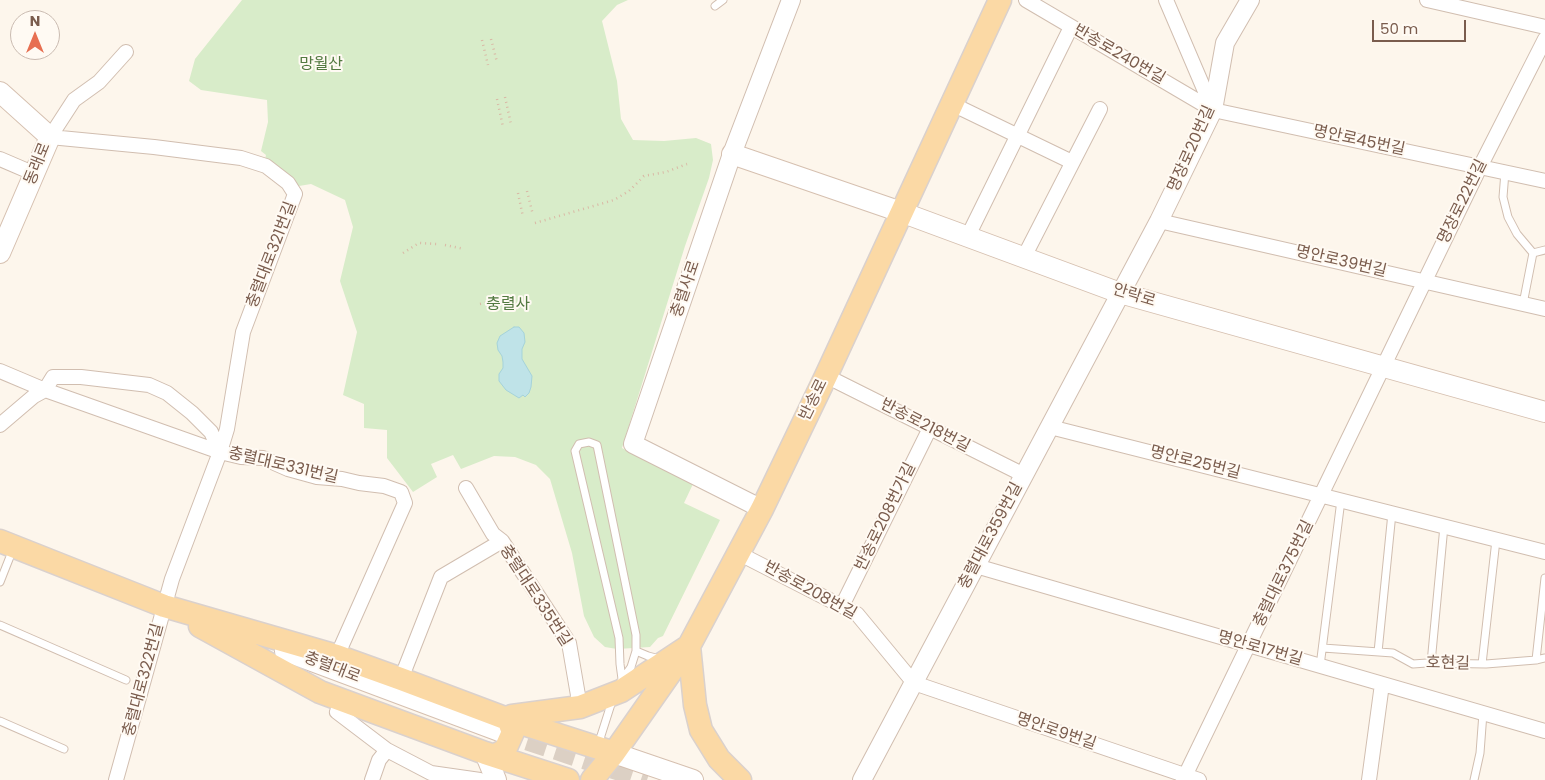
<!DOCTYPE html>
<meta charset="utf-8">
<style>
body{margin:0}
#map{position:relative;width:1545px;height:780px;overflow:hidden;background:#fdf6ec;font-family:Poppins,sans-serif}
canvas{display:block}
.north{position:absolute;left:10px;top:10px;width:50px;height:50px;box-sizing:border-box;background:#fffaf3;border:1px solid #cabbb1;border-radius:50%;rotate:0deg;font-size:14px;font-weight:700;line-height:20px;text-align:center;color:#7a5c4d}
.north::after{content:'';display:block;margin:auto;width:18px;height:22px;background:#e76f51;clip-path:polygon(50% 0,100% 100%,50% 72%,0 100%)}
.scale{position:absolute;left:1372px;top:20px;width:94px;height:22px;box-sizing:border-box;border:2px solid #7a5c4d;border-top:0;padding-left:6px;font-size:15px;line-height:18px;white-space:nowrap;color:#7a5c4d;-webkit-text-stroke:4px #fffaf3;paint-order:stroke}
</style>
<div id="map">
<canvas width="1545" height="780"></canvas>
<div class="north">N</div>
<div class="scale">50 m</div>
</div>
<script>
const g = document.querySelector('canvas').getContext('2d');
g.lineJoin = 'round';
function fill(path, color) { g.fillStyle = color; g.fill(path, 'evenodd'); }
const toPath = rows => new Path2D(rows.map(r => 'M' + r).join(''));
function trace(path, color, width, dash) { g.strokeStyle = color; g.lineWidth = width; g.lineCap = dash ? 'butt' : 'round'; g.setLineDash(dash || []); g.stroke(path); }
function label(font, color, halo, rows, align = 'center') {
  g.font = font + ' Poppins,"Noto Sans KR",sans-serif'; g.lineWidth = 4; g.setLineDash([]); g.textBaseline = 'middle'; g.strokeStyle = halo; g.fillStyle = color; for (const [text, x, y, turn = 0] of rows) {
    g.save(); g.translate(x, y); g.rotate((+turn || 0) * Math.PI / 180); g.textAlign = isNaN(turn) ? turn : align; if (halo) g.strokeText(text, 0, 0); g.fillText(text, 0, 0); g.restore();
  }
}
const green = toPath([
 [242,0,628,0,617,5,602,21,617,81,621,119,633,140,664,141,696,138,711,144,713,160,709,178,685,246,622,448,693,484,684,503,720,520,663,636,658,638,650,647,617,649,605,647,594,637,584,616,572,553,550,479,536,465,515,457,494,456,461,469,453,455,431,464,437,477,413,492,387,458,387,430,364,428,364,404,343,395,357,332,340,281,353,227,345,200,311,184,299,186,265,160,266,155,261,151,268,122,267,100,201,90,189,81,195,59]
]);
const water = toPath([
 [514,327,519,327,524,333,525,342,522,349,522,359,532,376,531,387,529,393,525,397,523,395,519,398,506,390,499,381,499,374,503,368,503,362,502,356,498,350,497,343,500,336,514,327]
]);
const secondaryTunnel = toPath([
 [499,731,647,780]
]);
const path = toPath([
 [491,39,497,62],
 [482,40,488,65],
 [505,97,511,124],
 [497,99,503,127],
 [527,191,533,215],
 [518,193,523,217],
 [535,223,614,200,629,191,644,176,666,172,687,164],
 [445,245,464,249],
 [403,253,419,243,437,244],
 [480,304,489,302]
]);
const service = toPath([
 [715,6,723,0],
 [1505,172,1503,197,1508,217,1517,234,1533,253],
 [1533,253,1545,250],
 [1523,304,1533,253],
 [0,582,13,549],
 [0,625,126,680],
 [1323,648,1393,653,1413,664,1427,663,1486,664,1536,660,1545,658],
 [1378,652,1392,513],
 [1536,660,1545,578],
 [1431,663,1444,526],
 [1482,664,1496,540],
 [1320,666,1341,500],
 [622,679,620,664,619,638,575,451,579,444,589,442,597,445,636,635,636,651,648,656,660,659],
 [621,681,631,667,636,651],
 [0,721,64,749],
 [598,745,613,698],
 [1474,780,1480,753,1483,713]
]);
const minor = toPath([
 [1026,0,1213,110,1545,181],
 [1166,0,1213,110],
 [1427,0,1545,27],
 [952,104,1072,162],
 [0,159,35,174],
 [1159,221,1545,309],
 [968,236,1071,27],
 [1024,257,1100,109],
 [0,371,45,390,220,452,241,457,263,458,288,469,317,477,342,479,359,483,384,486,401,492,405,503,337,656],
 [826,376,1024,475],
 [0,425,34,396,45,390,53,377,81,377,149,385,167,393,192,413,211,432,220,452],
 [1050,427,1545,552],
 [466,488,493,534,502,541,569,643,580,707],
 [738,553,857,614,914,683,1199,780],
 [976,566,1545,731],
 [842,606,930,428],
 [401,679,441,577,502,541],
 [342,700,337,712,387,750,431,773,480,780],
 [116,780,172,579,220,452,227,429,243,332,295,194,288,183,266,166,241,158,154,147,50,137,74,100,99,82,126,52],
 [372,780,379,760,387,750],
 [1183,780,1480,167,1545,39],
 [1369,780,1382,684]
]);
const tertiary = toPath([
 [762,509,633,444,732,154,791,0],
 [862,780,1159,221,1213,110,1225,43,1250,0]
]);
const secondary = toPath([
 [0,92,50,137,0,253],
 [732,154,901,212,1120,293,1545,412],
 [285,651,499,731],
 [485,753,496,780],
 [614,753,693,780]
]);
const primary = toPath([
 [0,541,164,606,337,656,401,679,502,717,614,753],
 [200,626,320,692,485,753,568,780],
 [512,716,580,707,621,691,689,646,695,705,701,730,719,759,740,780],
 [494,756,505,750,513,732,508,719],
 [592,780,614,753,689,646,762,509,826,376,1000,0]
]);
const streetNames = [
 ["반송로240번길",1119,55,30],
 ["명안로45번길",1359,141,12],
 ["명장로20번길",1192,149,-66],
 ["동래로",38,164,-68],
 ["명장로22번길",1463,202,-64],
 ["충렬대로321번길",272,255,-69],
 ["명안로39번길",1341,262,13],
 ["충렬사로",686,289,-71],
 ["안락로",1134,296,17],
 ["반송로",814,400,-64],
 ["반송로218번길",925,426,27],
 ["명안로25번길",1195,463,14],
 ["충렬대로331번길",283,466,13],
 ["반송로208번가길",886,517,-64],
 ["충렬대로359번길",991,536,-62],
 ["충렬대로375번길",1284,574,-64],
 ["반송로208번길",810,591,29],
 ["충렬대로335번길",535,596,57],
 ["명안로17번길",1260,649,16],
 ["호현길",1448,664,1],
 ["충렬대로",332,668,21],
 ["충렬대로322번길",144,680,-75],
 ["명안로9번길",1056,732,19]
];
const parkNames = [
 ["망월산",321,65],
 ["충렬사",508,305]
];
fill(green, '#d8ecc9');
fill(water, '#bfe3e8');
trace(water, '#a5d3da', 1);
trace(secondaryTunnel, '#dcd0c4', 20, [20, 10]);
trace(service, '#d1beb0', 9);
trace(minor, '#d1beb0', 16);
trace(tertiary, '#d1beb0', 20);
trace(secondary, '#d6c0b0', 22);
trace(primary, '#dad1cd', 25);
trace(path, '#d9b8a5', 2.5, [1, 4]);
trace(service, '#fff', 7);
trace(minor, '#fff', 14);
trace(tertiary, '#fff', 18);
trace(secondary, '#fff', 20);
trace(primary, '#fbd9a5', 22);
label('16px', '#7a5c4d', '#fffaf3', streetNames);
label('16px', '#537a41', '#fffaf3', parkNames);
</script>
